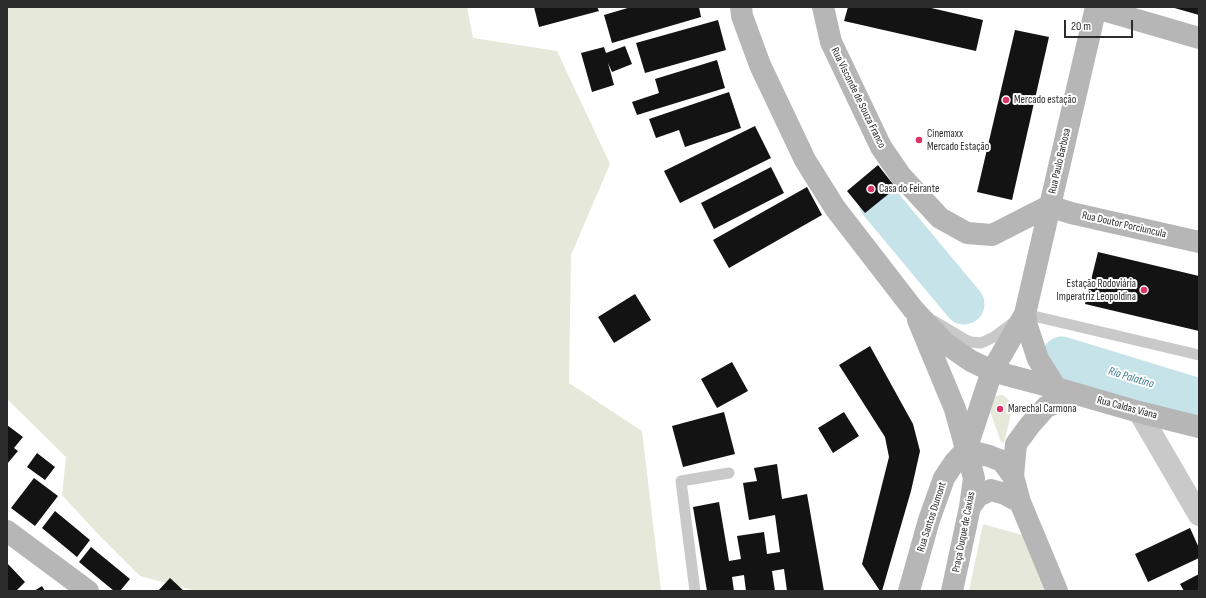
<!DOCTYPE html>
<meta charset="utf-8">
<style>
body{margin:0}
#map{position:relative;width:1206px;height:598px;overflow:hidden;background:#fff;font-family:"Sofia Sans Condensed",sans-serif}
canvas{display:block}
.frame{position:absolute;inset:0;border:8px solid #2c2c2c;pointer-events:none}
.scale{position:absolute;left:1064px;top:20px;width:69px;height:18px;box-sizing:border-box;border:2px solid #2c2c2c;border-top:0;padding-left:5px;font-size:12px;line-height:14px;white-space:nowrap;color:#2c2c2c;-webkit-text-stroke:3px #fff;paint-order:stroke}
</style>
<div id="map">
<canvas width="1206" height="598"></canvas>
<div class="frame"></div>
<div class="scale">20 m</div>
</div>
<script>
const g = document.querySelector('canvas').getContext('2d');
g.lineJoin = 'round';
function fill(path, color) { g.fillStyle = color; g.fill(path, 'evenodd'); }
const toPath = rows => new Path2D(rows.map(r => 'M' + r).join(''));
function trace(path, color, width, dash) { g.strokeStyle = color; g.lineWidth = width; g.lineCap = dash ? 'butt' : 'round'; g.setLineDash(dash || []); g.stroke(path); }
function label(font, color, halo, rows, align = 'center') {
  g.font = font + ' "Sofia Sans Condensed",sans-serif'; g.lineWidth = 4; g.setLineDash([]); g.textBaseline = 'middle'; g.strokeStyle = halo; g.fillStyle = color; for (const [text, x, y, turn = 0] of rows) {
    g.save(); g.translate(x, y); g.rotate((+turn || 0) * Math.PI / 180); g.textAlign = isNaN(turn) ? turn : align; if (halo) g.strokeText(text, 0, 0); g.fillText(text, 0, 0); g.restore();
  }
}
const green = toPath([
 [7,7,467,7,473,38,557,51,610,164,571,255,569,383,642,431,661,591,196,591,140,576,98,534,62,495,66,457,7,399],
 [1003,395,1011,402,1012,410,1004,443,1001,442,990,411,991,403,996,396],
 [983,524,1022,535,1046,591,969,591]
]);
const river = toPath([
 [879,202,964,304],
 [1062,357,1199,399]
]);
const building = toPath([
 [534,7,597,7,599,11,539,27],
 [631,7,699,7,701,17,612,43,604,15],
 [848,7,927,7,983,20,976,51,844,21],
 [1171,7,1199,7,1199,15],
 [718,20,726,50,645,73,636,43],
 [1015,30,1049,37,1012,200,977,192],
 [625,46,632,64,612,72,608,63,614,85,592,92,581,53,604,47,606,53],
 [717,60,725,88,637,115,632,102,659,93,655,79],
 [729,92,741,128,685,147,679,130,656,138,649,119],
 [755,126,771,158,680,203,664,171],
 [878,165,896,188,865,213,847,191],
 [771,167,784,193,714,229,701,203],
 [807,187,822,215,729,268,713,240],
 [1098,252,1199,276,1199,331,1085,304],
 [635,294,651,320,614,343,598,317],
 [870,346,913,424,920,451,911,491,882,591,880,591,862,564,889,457,885,437,839,365],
 [732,362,748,391,717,408,701,379],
 [724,412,735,454,683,467,672,426],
 [844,412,859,436,833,453,818,428],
 [7,425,23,437,14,448,18,451,7,464],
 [37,453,55,467,45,480,27,467],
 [777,464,782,499,807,494,824,591,787,591,784,569,772,571,775,591,746,591,744,575,732,577,734,591,707,591,693,507,719,502,729,561,741,559,737,536,764,532,767,554,780,552,775,515,749,520,743,483,757,481,754,468],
 [34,478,58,496,35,526,11,508],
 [55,511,90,540,77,557,42,528],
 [1190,528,1199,548,1199,558,1148,582,1135,554],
 [91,547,130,579,120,591,114,591,79,562],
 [7,563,25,582,16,591,7,591],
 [1199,574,1199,591,1196,590,1184,591,1180,584],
 [170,578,184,591,158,591],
 [42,586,45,591,34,591]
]);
const lane = toPath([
 [934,321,964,339,971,342,981,343,994,337,1025,314,1199,355],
 [695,591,681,481,729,473]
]);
const street = toPath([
 [1139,412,1199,515]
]);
const secondary = toPath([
 [741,7,742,16,760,65,805,160,835,208,913,309,945,343,971,361,992,371,1056,388,1139,412,1199,427],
 [823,7,831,42,881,147,901,176,940,218,967,233,992,235,1049,206,1071,213,1199,242],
 [1096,8,1199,38],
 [1025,314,1027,326,1038,359,1056,388],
 [918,320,955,409,974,478,970,507,952,591],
 [966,450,989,456,1002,461,1013,476],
 [970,507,978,496,991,490,1005,494,1020,502],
 [7,531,88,591],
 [909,591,929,520,944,478,954,463,966,450,992,371,1025,314,1096,7],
 [1057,591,1020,502,1013,476,1016,444,1030,425,1046,407,1077,394]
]);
const markers = [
 [1006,100,4,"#dd3467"],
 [919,140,4,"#dd3467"],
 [871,189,4,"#dd3467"],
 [1144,290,4,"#dd3467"],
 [1000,409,4,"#dd3467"]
];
const streetNames = [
 ["Rua Visconde de Souza Franco",858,98,64],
 ["Rua Paulo Barbosa",1060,161,-77],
 ["Rua Doutor Porciuncula",1124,225,13],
 ["Rua Caldas Viana",1127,408,15],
 ["Rua Santos Dumont",932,517,-72],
 ["Praça Duque de Caxias",964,532,-79]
];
const poiNames = [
 ["Mercado estação",1014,100],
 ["Cinemaxx",927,134],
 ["Mercado Estação",927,147],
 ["Casa do Feirante",879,189],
 ["Estação Rodoviária",1136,284,"right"],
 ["Imperatriz Leopoldina",1136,297,"right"],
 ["Marechal Carmona",1008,409]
];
const waterNames = [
 ["Rio Palatino",1131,378,17]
];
fill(green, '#e6e9da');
trace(river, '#c6e3e9', 41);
fill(building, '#131313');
trace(lane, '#c9c9c9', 11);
trace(street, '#c9c9c9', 22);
trace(secondary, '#b6b6b6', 22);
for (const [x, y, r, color] of markers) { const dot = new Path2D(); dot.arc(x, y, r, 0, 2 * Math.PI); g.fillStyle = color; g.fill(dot); trace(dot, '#fff', 1.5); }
label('11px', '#2c2c2c', '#fff', streetNames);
label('11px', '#2c2c2c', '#fff', poiNames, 'left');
label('italic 12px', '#3e7e8a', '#fff', waterNames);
</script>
